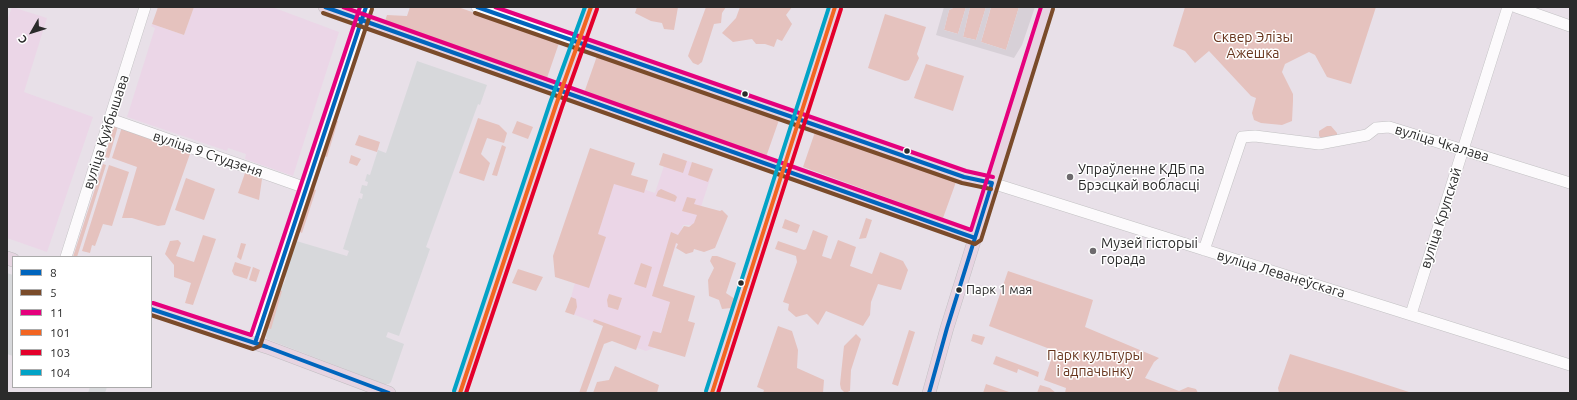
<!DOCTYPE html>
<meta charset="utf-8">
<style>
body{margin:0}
#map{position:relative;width:1577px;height:400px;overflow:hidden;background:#e8e0e8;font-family:Ubuntu,sans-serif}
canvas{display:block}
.frame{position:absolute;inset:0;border:8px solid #2b2b2b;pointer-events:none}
.legend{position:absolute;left:12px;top:256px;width:140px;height:132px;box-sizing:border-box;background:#fff;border:1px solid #aaa;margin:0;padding:5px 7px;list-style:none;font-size:12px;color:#2b2b2b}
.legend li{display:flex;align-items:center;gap:8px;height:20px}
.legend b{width:20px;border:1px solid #aaa}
.north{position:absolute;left:12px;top:12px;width:40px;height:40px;-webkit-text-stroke:3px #fff;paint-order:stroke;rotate:231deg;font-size:11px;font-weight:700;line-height:16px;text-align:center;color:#2b2b2b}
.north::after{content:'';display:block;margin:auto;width:14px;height:18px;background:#2b2b2b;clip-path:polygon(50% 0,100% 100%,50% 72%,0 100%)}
</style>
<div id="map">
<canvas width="1577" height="400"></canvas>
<div class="frame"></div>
<ul class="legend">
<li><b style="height:5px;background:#0065bd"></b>8</li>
<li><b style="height:5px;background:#7a4b2a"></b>5</li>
<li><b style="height:5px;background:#e5007d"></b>11</li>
<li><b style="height:5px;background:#f26522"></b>101</li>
<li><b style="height:5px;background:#e4002b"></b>103</li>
<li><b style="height:5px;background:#02a3c6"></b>104</li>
</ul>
<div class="north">С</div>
</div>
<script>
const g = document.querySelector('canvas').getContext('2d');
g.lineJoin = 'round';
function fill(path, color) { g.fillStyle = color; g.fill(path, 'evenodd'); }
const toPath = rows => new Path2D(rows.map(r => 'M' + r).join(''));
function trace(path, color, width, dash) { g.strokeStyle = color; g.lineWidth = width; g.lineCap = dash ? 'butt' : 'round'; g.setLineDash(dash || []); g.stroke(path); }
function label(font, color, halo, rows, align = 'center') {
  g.font = font + ' Ubuntu,sans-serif'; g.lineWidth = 3; g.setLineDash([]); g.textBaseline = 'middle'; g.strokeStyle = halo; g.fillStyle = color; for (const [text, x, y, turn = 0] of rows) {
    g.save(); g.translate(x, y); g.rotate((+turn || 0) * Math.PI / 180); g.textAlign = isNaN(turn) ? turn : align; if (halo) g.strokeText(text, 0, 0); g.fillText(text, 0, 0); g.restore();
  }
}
const industrial = toPath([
 [417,61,487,85,480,105,478,104,426,247,430,249,399,336,388,332,386,337,404,344,391,382,389,384,384,384,267,339,265,334,278,288,283,285,286,278,283,273,293,240,347,256,349,251,343,249,359,198,362,199,363,194,360,193,362,185,367,186,368,182,365,181,367,174,370,175,378,150,386,153],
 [7,273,13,275,13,356,7,354],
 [90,387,107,387,105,393,88,393]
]);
const education = toPath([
 [12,7,47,18,24,92,93,117,47,252,7,238,7,21],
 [194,7,272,7,339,32,293,176,245,159,246,154,228,148,227,151,127,117,155,28,151,26,152,24,184,35],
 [668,154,713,170,695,225,683,225,662,287,673,292,656,347,646,351,613,339,615,330,567,312,604,176,655,193]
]);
const green = toPath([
 [158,7,194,7,184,35,152,24],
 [410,7,458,7,559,43,547,78,385,21,387,15,407,16],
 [637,7,678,7,674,30,664,29,662,23,651,21,635,13],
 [706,7,726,7,722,13,721,23,714,24,702,62,698,65,693,63,688,56],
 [740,7,792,7,786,15,792,24,782,41,777,39,774,47,765,44,756,44,752,39,733,42,722,33,736,18],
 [955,7,966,7,958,34,944,30,949,10],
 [970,7,986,7,976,40,963,37],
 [991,7,1019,7,1006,50,981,42],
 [1185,7,1376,7,1351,84,1327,77,1315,55,1309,52,1285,64,1282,72,1293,94,1293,101,1292,121,1282,125,1261,123,1254,120,1252,113,1256,98,1251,96,1209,51,1195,63,1185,51,1173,46],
 [885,14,926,27,917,54,919,58,909,80,905,81,868,68],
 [597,56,779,120,766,157,584,93],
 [926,64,964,76,953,111,914,98],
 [478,118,499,125,507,133,504,143,487,138,481,154,490,163,484,181,459,173],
 [335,120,338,121,327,157,323,156],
 [517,121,533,127,528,139,512,133],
 [114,125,118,126,109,158,105,157],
 [1327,126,1331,126,1337,133,1337,138,1322,139,1319,136,1319,131],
 [122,127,191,151,165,225,158,226,132,218,122,218,137,167,112,158],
 [815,132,956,182,943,218,803,167],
 [359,135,380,142,377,152,355,145],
 [502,145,506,147,497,176,492,175],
 [590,148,635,163,631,175,648,180,644,193,614,184,598,234,606,237,589,288,555,277,553,256],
 [663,153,687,161,683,173,659,165],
 [351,155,361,159,357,166,349,163],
 [692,162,713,169,708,182,688,175],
 [103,164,106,165,77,257,73,257],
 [109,165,129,172,112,226,103,224,95,246,92,245,90,253,82,251],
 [245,173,262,179,259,200,238,193],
 [186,178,215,189,204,220,175,210],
 [313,189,316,190,302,233,298,231],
 [661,189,675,195,677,197,675,202,656,196,658,191],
 [687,197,696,199,694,204,720,211,722,210,728,216,715,248,704,252,694,249,693,252,686,254,676,248,678,244,676,243,663,286,695,296,688,321,695,323,685,357,648,346,653,331,661,333,670,302,652,296,671,232,678,235,684,226,689,227,694,223,697,215,682,211],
 [866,218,872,220,866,238,859,239],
 [785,219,800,225,797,233,782,228],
 [813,230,828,236,822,256,831,259,838,240,856,247,850,266,872,274,880,252,903,261,908,270,901,290,878,284,871,302,870,315,863,326,826,311,818,325,807,314,796,317,788,310,789,304,783,302,797,262,796,256,775,249,778,241,804,250,806,249],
 [203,235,216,239,193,305,185,303,191,283,174,277,174,265,165,254,170,241,178,240,181,243,176,256,194,262],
 [241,243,246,244,241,260,237,257],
 [712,256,717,256,736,263,726,293,735,299,731,308,722,309,719,300,709,296,708,280,714,268,710,261],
 [235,262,251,267,247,279,234,275,232,271],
 [641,263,652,267,646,288,634,284],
 [253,267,260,270,256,282,249,280],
 [518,269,543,277,536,291,512,283],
 [1008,271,1093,300,1085,327,1159,358,1154,362,1145,378,1179,391,1188,387,1196,389,1198,393,1065,393,1066,388,1044,380,1053,354,1049,352,1050,349,989,326],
 [278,290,282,291,271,329,267,328],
 [609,294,622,298,618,310,608,307,607,300],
 [571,297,576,299,577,307,574,315,565,312],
 [594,319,641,336,636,350,612,341,604,344,586,393,579,393,603,326,593,322],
 [778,326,792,331,798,350,797,368,824,380,823,393,763,393,764,390,757,387],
 [909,330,915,332,898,386,892,384],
 [856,334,861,339,851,370,850,391,845,393,841,389,840,384,844,346],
 [973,334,985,337,982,345,971,341],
 [1290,354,1351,373,1412,393,1279,393,1278,388],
 [996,356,1039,372,1038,377,1018,369,1017,373,993,364],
 [615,366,659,385,657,393,593,393,597,382,609,380],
 [986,384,1009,392,1009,393,983,393],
 [1040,385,1050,388,1056,393,1037,393]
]);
const plaza = toPath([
 [944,7,955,7,949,10,944,30,958,34,966,7,970,7,963,37,976,40,986,7,991,7,981,42,1006,50,1019,7,1035,7,1022,45,1014,58,936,35]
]);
const minor = toPath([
 [477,7,579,43],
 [1516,7,1570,26],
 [110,119,306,188],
 [992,183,1570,365],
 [1204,250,1242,137,1255,136,1319,144,1367,135,1376,128,1389,127,1570,183],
 [66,257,145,7],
 [1411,314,1508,7],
 [255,343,366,7]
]);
const major = toPath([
 [325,7,975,238],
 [579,43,964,177,992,183],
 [7,258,13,260],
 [151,309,267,347,389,393],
 [460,393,556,105,591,7],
 [712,393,835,7],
 [929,393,947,328,1047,7]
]);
const bus1 = toPath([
 [325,7,975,238],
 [477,7,964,177,992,183,947,328,929,393],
 [151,309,267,347,389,393],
 [255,343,366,7]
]);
const bus2 = toPath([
 [323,13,975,244,981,240,1053,9],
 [475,13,962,183,991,189],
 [151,315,253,349,260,346,372,9]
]);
const bus3 = toPath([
 [343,7,971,230,1041,7],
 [495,7,966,171,993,177],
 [153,303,251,335,360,7]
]);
const bus4 = toPath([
 [460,393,556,105,591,7],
 [712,393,835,7]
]);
const bus5 = toPath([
 [466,393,562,107,597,9],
 [718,393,841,9]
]);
const bus6 = toPath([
 [454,391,550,103,585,7],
 [706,391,829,7]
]);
const markers = [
 [745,94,3.5,"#2b2b2b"],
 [907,151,3.5,"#2b2b2b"],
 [1070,177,4,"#6d6a6d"],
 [1093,251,4,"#6d6a6d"],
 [741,283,3.5,"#2b2b2b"],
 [959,290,3.5,"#2b2b2b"]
];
const busNames = [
 ["Парк 1 мая",966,290]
];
const parkNames = [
 ["Сквер Элізы",1253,37],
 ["Ажешка",1253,53],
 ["Парк культуры",1095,355],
 ["і адпачынку",1095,371]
];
const streetNames = [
 ["вуліца Куйбышава",106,132,-72],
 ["вуліца Чкалава",1442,143,17],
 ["вуліца 9 Студзеня",208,154,19],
 ["вуліца Крупскай",1441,218,-72],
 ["вуліца Леванеўскага",1281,274,17]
];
const poiNames = [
 ["Упраўленне КДБ па",1078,169],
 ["Брэсцкай вобласці",1078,185],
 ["Музей гісторыі",1101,243],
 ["горада",1101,259]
];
fill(industrial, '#d7d8db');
fill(education, '#ebd6e7');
fill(green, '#e5c2be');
fill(plaza, '#d7d0d7');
trace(minor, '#c2c1c3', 12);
trace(major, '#c0bec0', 14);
trace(minor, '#fcfafc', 11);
trace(major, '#e6d4e1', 13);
trace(bus1, '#0065bd', 4);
trace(bus2, '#7a4b2a', 4);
trace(bus3, '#e5007d', 4);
trace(bus4, '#f26522', 4);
trace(bus5, '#e4002b', 4);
trace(bus6, '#02a3c6', 4);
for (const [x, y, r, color] of markers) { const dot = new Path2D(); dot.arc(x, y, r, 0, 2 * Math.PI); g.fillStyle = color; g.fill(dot); trace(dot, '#fff', 1.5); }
label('13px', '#2b2b2b', '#fff', busNames, 'left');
label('14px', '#67341c', '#fff', parkNames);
label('14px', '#2b2b2b', '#fff', streetNames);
label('14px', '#2b2b2b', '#fff', poiNames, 'left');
</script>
